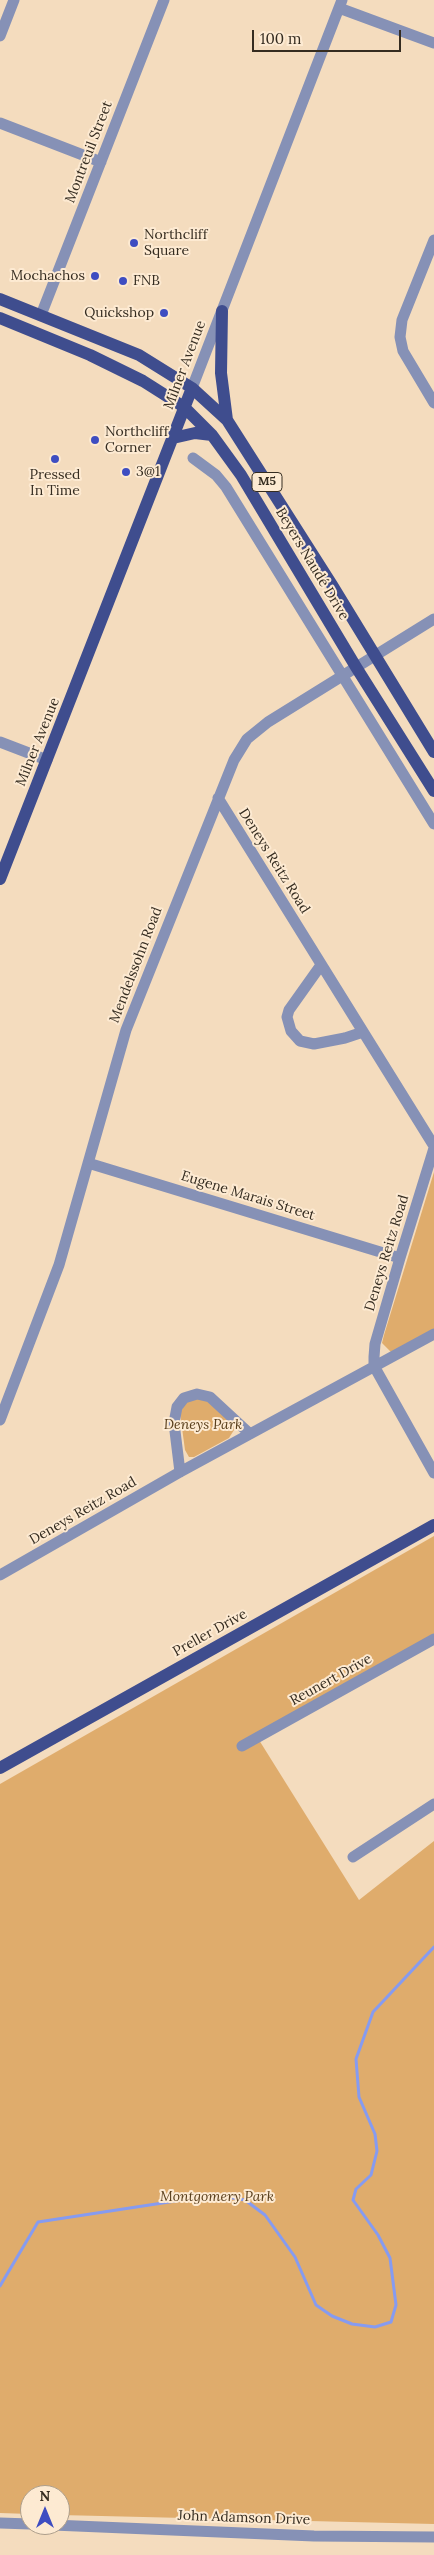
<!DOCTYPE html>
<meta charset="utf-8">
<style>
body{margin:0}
#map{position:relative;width:434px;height:2555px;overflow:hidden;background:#f4dcbe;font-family:Lora,serif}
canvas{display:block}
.north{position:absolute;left:20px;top:2485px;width:50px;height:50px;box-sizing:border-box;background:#fdead2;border:1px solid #ad9e8b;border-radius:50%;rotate:0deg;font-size:14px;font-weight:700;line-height:20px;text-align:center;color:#352c20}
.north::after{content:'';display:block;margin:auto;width:18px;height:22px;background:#3e4dc1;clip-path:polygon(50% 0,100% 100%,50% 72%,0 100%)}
.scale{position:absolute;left:252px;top:30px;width:149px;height:22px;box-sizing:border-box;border:2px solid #352c20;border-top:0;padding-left:6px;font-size:15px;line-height:18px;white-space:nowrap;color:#352c20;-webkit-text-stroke:4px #fdead2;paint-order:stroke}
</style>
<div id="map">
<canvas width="434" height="2555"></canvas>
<div class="north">N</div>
<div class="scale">100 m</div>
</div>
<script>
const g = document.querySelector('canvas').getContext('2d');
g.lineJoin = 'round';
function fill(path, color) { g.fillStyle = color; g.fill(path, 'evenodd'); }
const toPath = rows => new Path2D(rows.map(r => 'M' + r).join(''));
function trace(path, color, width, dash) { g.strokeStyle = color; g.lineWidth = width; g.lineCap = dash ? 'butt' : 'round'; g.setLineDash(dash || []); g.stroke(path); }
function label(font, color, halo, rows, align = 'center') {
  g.font = font + ' Lora,serif'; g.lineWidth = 4; g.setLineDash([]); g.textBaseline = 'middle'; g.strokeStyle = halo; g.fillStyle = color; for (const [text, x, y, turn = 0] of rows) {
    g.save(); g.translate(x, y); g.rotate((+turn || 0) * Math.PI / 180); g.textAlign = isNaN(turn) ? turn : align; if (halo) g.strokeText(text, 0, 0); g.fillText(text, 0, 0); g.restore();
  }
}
const green = toPath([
 [434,1172,434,1331,391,1352,382,1343,384,1335],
 [204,1397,235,1427,234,1430,229,1438,194,1457,189,1457,185,1450,180,1413,186,1402],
 [434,1536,434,1638,259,1740,359,1900,434,1841,434,2524,60,2515,60,2495,30,2495,30,2514,0,2513,0,1784]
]);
const stream = toPath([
 [0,2286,38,2222,215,2195,245,2200,265,2215,295,2257,316,2305,332,2316,352,2324,375,2327,391,2322,396,2305,390,2258,378,2235,353,2200,356,2189,371,2175,377,2151,375,2134,359,2097,356,2059,373,2012,434,1947]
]);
const minor = toPath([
 [339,8,434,43],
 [0,36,14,0],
 [0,123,101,162],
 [434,240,402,320,400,337,403,351,434,403],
 [41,315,164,0],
 [192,388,342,0],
 [193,458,216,475,226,487,434,824],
 [0,742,47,760],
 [218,798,434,1146],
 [321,965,289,1010,287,1017,291,1031,300,1041,314,1044,345,1038,363,1032],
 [434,1148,400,1258,375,1344,374,1357,374,1366,434,1473],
 [88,1163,400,1258],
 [0,1420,59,1265,126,1030,234,760,247,739,268,722,434,619],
 [180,1472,174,1423,177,1407,184,1398,197,1394,210,1397,250,1434],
 [0,1575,180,1472,434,1334],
 [242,1746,434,1639],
 [353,1857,434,1804],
 [0,2523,30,2524],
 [53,2525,314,2536,434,2537]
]);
const major = toPath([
 [0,299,139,355,192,388,227,420,332,585,434,752],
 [222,311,221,373,227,420],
 [0,318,90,355,143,381,184,407,212,435,241,475,356,667,434,791],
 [173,438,195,433,212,435],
 [0,879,192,388],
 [0,1768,434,1525]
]);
const markers = [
 [134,243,5,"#3e4dc1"],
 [95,276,5,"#3e4dc1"],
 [123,281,5,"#3e4dc1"],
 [164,313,5,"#3e4dc1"],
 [95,440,5,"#3e4dc1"],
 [55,459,5,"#3e4dc1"],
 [126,472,5,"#3e4dc1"]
];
const shields = [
 [267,482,30]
];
const shieldNames = [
 ["M5",267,482]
];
const streetNames = [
 ["Montreuil Street",89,152,-69],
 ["Milner Avenue",185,365,-69],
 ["Beyers Naudé Drive",312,564,59],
 ["Milner Avenue",38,742,-68],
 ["Deneys Reitz Road",274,861,58],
 ["Mendelssohn Road",136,965,-69],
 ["Eugene Marais Street",248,1196,17],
 ["Deneys Reitz Road",387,1253,-73],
 ["Deneys Reitz Road",83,1511,-30],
 ["Preller Drive",210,1633,-29],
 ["Reunert Drive",331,1680,-29],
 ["John Adamson Drive",244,2518,2]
];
const poiNames = [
 ["Northcliff",144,235],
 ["Square",144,251],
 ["Mochachos",85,276,"right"],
 ["FNB",133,281],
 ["Quickshop",154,313,"right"],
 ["Northcliff",105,432],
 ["Corner",105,448],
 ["3@1",136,472],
 ["Pressed",55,475,"center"],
 ["In Time",55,491,"center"]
];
const parkNames = [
 ["Deneys Park",203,1425],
 ["Montgomery Park",217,2197]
];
fill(green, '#dfac6c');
trace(stream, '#869bf0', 3);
trace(minor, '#8691b6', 11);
trace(major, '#3f4d8e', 12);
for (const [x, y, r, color] of markers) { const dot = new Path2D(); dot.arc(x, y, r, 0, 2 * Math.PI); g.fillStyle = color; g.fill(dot); trace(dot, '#fdead2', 2); }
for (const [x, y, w] of shields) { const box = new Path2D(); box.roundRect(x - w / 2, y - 9.5, w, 19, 4); g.fillStyle = '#fdead2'; g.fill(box); trace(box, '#352c20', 1); }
label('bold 12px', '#352c20', null, shieldNames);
label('14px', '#352c20', '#fdead2', streetNames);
label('14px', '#352c20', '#fdead2', poiNames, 'left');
label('italic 14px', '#593e1b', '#fdead2', parkNames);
</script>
